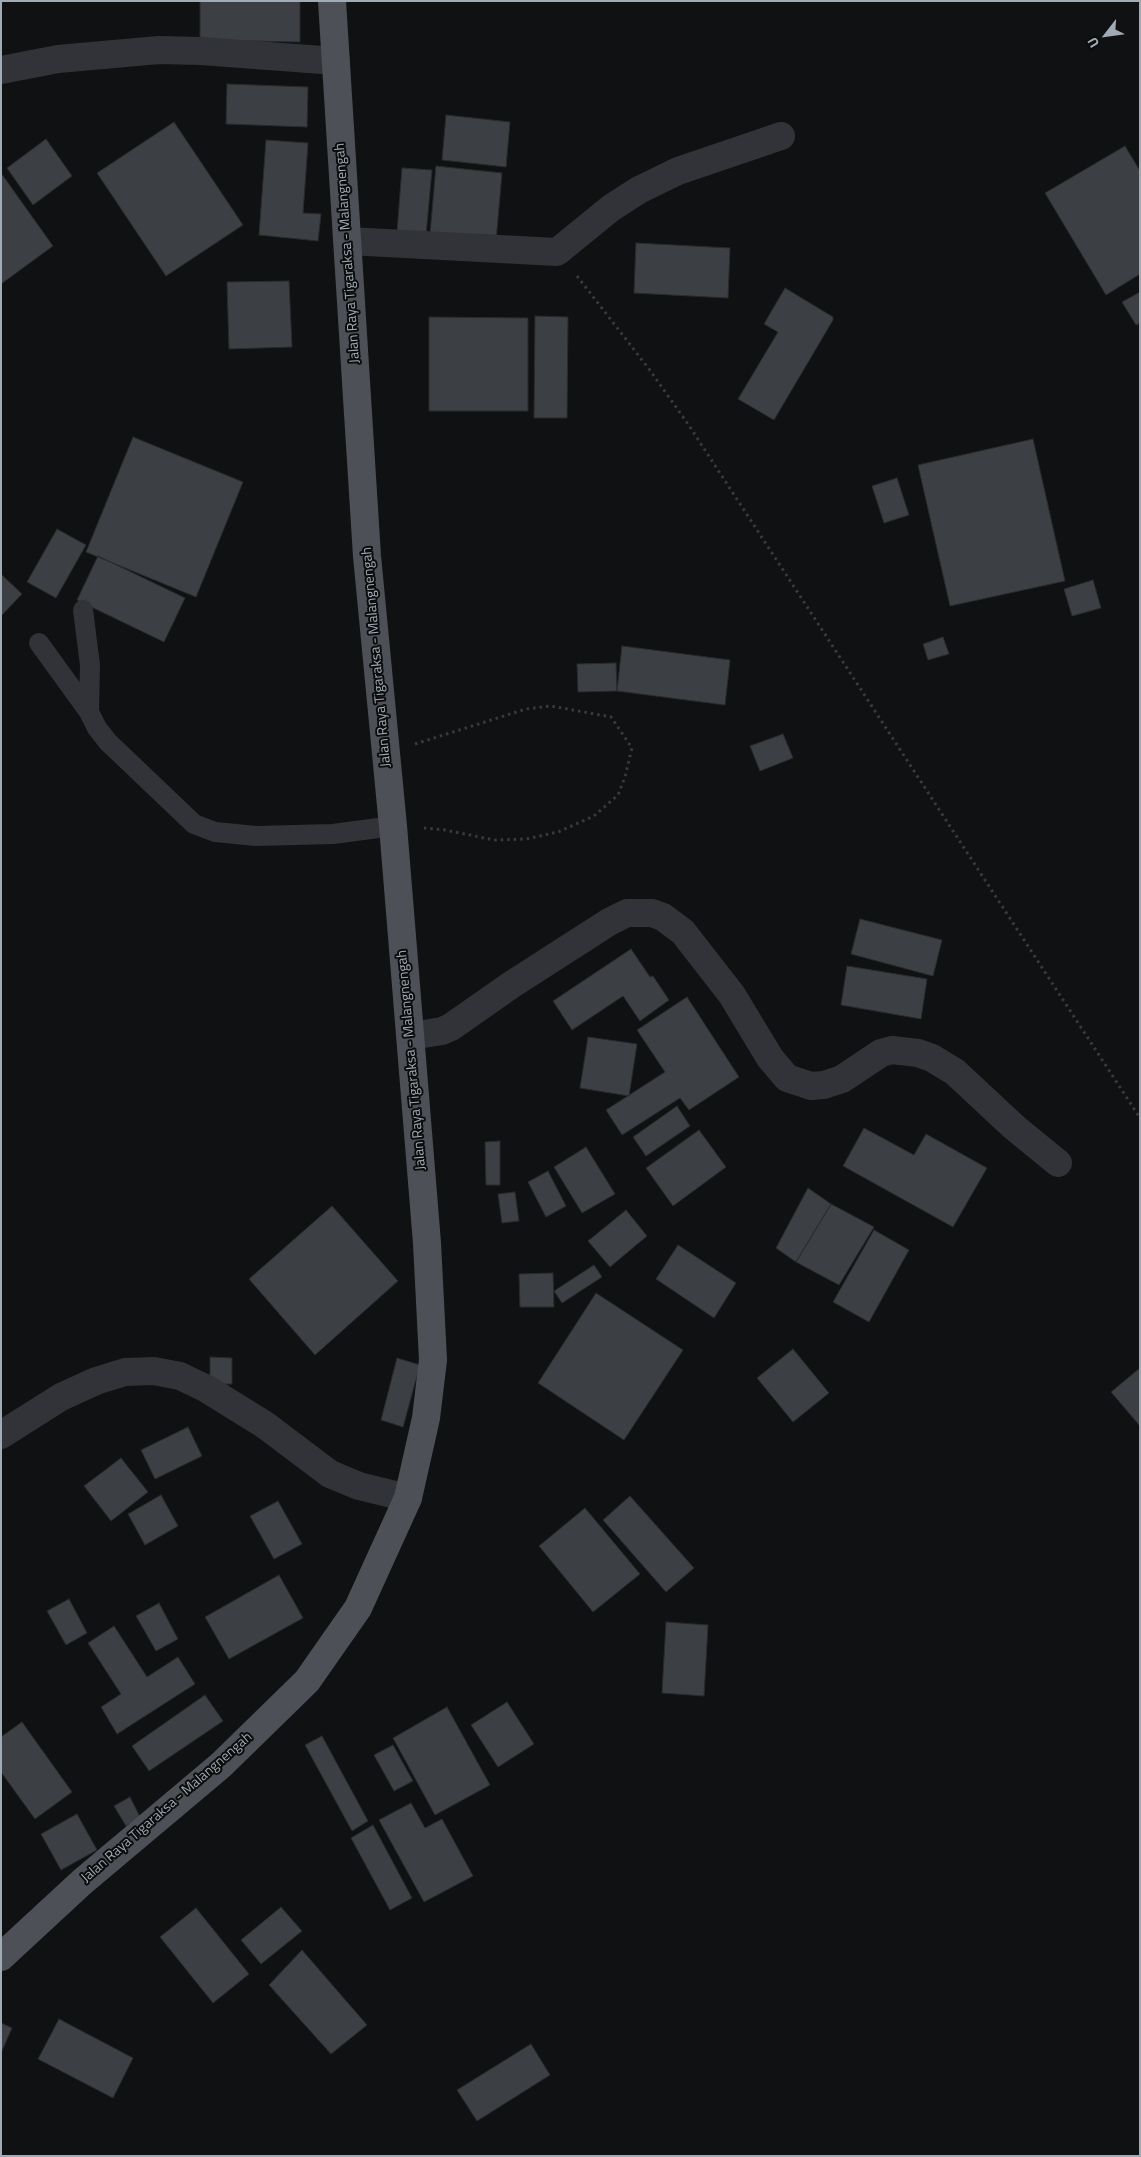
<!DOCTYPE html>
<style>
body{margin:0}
#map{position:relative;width:1141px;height:2157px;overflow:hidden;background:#101112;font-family:"Titillium Web",sans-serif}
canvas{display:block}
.frame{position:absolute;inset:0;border:2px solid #a0abb5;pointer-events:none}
.north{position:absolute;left:1081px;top:10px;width:50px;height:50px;-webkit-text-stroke:4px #0c0c0d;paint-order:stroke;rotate:240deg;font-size:14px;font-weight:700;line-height:20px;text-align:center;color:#a0abb5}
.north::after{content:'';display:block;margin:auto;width:18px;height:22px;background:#a0abb5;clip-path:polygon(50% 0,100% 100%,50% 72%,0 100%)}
</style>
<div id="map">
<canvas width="1141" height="2157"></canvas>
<div class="frame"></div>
<div class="north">U</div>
</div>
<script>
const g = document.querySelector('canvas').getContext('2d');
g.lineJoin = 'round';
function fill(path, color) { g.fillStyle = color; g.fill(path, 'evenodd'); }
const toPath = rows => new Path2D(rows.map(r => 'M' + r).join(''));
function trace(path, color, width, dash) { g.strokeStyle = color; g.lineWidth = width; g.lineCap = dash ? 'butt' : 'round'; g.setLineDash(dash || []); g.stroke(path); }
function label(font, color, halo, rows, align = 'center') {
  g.font = font + ' "Titillium Web",sans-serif'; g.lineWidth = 4; g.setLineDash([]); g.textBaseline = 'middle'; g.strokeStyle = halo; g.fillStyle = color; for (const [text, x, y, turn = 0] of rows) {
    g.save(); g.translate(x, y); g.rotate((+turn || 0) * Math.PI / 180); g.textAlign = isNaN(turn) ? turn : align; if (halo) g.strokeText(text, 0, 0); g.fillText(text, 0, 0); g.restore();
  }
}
const building = toPath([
 [200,1,300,1,300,42,200,40,200,1],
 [227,84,308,87,307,127,226,124,227,84],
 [446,115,510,122,506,167,442,160,446,115],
 [174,122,243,225,166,276,97,173,174,122],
 [46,139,72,176,33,205,7,168,46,139],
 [266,140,308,143,303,213,321,214,318,241,259,235,266,140],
 [1125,146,1140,171,1140,274,1106,295,1045,193,1125,146],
 [436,166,502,173,496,241,430,234,436,166],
 [402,168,432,170,426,235,397,232,402,168],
 [1,173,53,246,1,284,1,173],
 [636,243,730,248,728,298,634,293,636,243],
 [289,281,292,347,229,349,227,282,289,281],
 [785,288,833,317,833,320,774,420,738,399,778,332,764,324,785,288],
 [1140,292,1140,323,1136,325,1122,302,1140,292],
 [535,316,568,317,567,418,534,418,535,316],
 [429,317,528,318,528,411,429,411,429,317],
 [133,437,243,482,196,597,86,552,133,437],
 [1033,439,1065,581,950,606,918,465,1033,439],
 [897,478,909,515,884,523,872,486,897,478],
 [57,529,86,545,56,598,27,582,57,529],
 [98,556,185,598,164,642,77,600,98,556],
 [1,574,22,594,1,616,1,574],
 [1093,580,1101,608,1072,616,1064,589,1093,580],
 [943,637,949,654,928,660,923,644,943,637],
 [622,646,730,660,725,705,617,691,622,646],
 [616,663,617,691,578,692,577,664,616,663],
 [783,734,793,758,760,771,750,746,783,734],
 [860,919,942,940,933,976,851,954,860,919],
 [631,949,650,977,653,976,669,1000,640,1021,623,996,572,1030,553,1001,631,949],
 [847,966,927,979,921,1019,841,1005,847,966],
 [687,997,739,1077,689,1110,680,1098,622,1135,606,1110,665,1072,637,1030,687,997],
 [588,1037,637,1044,629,1096,580,1088,588,1037],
 [677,1106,690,1126,646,1156,633,1137,677,1106],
 [864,1128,914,1155,926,1134,987,1168,953,1227,843,1166,864,1128],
 [699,1130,726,1167,673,1206,646,1168,699,1130],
 [500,1141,500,1185,486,1185,485,1142,500,1141],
 [586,1147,615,1194,582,1213,554,1167,586,1147],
 [548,1171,566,1206,546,1217,528,1182,548,1171],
 [808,1188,831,1204,796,1262,776,1248,808,1188],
 [515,1192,519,1221,502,1223,498,1194,515,1192],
 [831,1204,874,1227,839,1285,796,1262,831,1204],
 [332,1206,398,1281,315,1355,249,1279,332,1206],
 [626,1210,647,1236,610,1267,588,1241,626,1210],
 [874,1230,909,1250,869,1322,833,1302,874,1230],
 [678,1245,736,1283,714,1318,656,1279,678,1245],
 [594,1265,602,1277,562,1303,554,1291,594,1265],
 [553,1273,554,1307,520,1307,519,1274,553,1273],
 [596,1293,683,1350,624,1440,538,1383,596,1293],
 [793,1349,829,1393,793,1422,757,1378,793,1349],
 [210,1357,232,1358,232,1384,210,1384,210,1357],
 [397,1358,420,1365,403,1427,381,1420,397,1358],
 [1140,1368,1140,1426,1111,1392,1140,1368],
 [188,1427,202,1456,155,1479,141,1450,188,1427],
 [121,1458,148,1492,111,1521,84,1486,121,1458],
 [161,1495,178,1526,145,1545,128,1514,161,1495],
 [630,1496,694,1568,666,1592,603,1520,630,1496],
 [278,1501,302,1544,274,1559,250,1516,278,1501],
 [585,1508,640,1574,593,1612,539,1546,585,1508],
 [279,1575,303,1618,229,1659,205,1617,279,1575],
 [69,1599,87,1633,66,1645,47,1611,69,1599],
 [159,1603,178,1639,156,1651,136,1616,159,1603],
 [666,1622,708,1625,704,1696,662,1693,666,1622],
 [114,1626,147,1677,178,1657,195,1684,117,1734,101,1707,121,1694,88,1643,114,1626],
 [205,1695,223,1721,149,1771,132,1746,205,1695],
 [507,1702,534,1744,498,1767,471,1725,507,1702],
 [447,1707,490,1785,435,1815,393,1738,447,1707],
 [22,1722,72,1792,35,1819,1,1772,1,1737,22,1722],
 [322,1736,368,1821,352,1831,305,1745,322,1736],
 [393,1745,413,1781,394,1791,374,1755,393,1745],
 [130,1797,140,1817,126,1826,114,1806,130,1797],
 [411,1803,425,1828,442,1819,473,1876,424,1902,379,1820,411,1803],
 [77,1814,97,1850,61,1870,41,1834,77,1814],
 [373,1825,412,1898,390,1910,351,1838,373,1825],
 [281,1907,302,1931,261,1964,241,1940,281,1907],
 [196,1908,249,1974,213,2003,160,1937,196,1908],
 [302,1950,367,2025,331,2054,269,1985,302,1950],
 [59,2019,133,2058,113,2098,38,2059,59,2019],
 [1,2023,12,2028,1,2053,1,2023],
 [531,2044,550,2075,477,2121,457,2090,531,2044]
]);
const path = toPath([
 [577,276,649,369,688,424,1140,1118],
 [415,744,526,709,551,706,611,717,632,748,625,777,618,795,594,816,558,832,526,839,494,840,445,830,424,828]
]);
const service = toPath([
 [83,610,90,665,89,712],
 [39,643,89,712,97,728,108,742,194,824,215,832,256,836,333,834,393,826]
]);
const minor = toPath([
 [1,70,58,59,159,50,201,51,336,61],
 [348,241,557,252,611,208,639,190,678,171,781,136],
 [411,1036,442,1031,451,1027,511,985,609,922,627,913,652,913,663,917,683,932,732,995,770,1058,787,1078,811,1086,824,1085,842,1079,881,1053,892,1050,918,1053,932,1058,955,1072,1014,1127,1058,1163],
 [1,1435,61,1397,96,1381,125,1372,154,1371,180,1376,207,1389,265,1425,330,1474,359,1486,408,1498]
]);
const primary = toPath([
 [1,1957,82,1882,221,1765,307,1681,358,1608,408,1498,426,1418,433,1360,427,1243,393,826,367,556,332,1]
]);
const streetNames = [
 ["Jalan Raya Tigaraksa - Malangnengah",348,253,-94],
 ["Jalan Raya Tigaraksa - Malangnengah",377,657,-95],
 ["Jalan Raya Tigaraksa - Malangnengah",412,1060,-95],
 ["Jalan Raya Tigaraksa - Malangnengah",167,1808,-41]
];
fill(building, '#3c3f43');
trace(building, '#2a2b2e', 1);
trace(path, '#373b3f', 3, [2.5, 4]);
trace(service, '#313338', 20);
trace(minor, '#313338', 28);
trace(primary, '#4d5157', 28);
label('14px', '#a0abb5', '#0c0c0d', streetNames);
</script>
